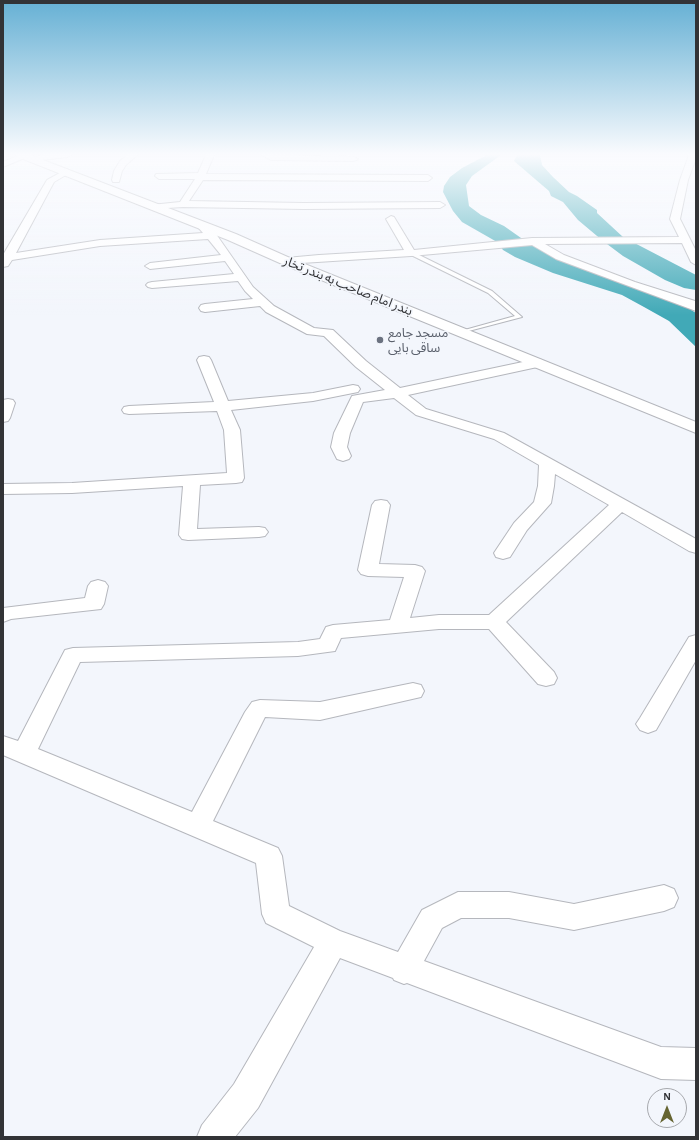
<!DOCTYPE html>
<meta charset="utf-8">
<style>
body{margin:0}
#map{position:relative;width:699px;height:1140px;overflow:hidden;background:#f3f6fc;font-family:"Alegreya Sans",sans-serif}
canvas{display:block}
.frame{position:absolute;inset:0;border:4px solid #323336;pointer-events:none}
.north{position:absolute;left:647px;top:1088px;width:40px;height:40px;box-sizing:border-box;background:#f3f6fc;border:1px solid #a6a8ad;border-radius:50%;rotate:0deg;font-size:11px;font-weight:700;line-height:16px;text-align:center;color:#323336}
.north::after{content:'';display:block;margin:auto;width:14px;height:18px;background:#656431;clip-path:polygon(50% 0,100% 100%,50% 72%,0 100%)}
</style>
<div id="map">
<canvas width="699" height="1140"></canvas>
<div class="frame"></div>
<div class="north">N</div>
</div>
<script>
const g = document.querySelector('canvas').getContext('2d');
g.lineJoin = 'round';
function fill(path, color) { g.fillStyle = color; g.fill(path, 'evenodd'); }
const toPath = rows => new Path2D(rows.map(r => 'M' + r).join(''));
function trace(path, color, width, dash) { g.strokeStyle = color; g.lineWidth = width; g.lineCap = dash ? 'butt' : 'round'; g.setLineDash(dash || []); g.stroke(path); }
function label(font, color, halo, rows, align = 'center') {
  g.font = font + ' "Alegreya Sans","Noto Sans Arabic",sans-serif'; g.lineWidth = 3.5; g.setLineDash([]); g.textBaseline = 'middle'; g.strokeStyle = halo; g.fillStyle = color; for (const [text, x, y, turn = 0] of rows) {
    g.save(); g.translate(x, y); g.rotate((+turn || 0) * Math.PI / 180); g.textAlign = isNaN(turn) ? turn : align; if (halo) g.strokeText(text, 0, 0); g.fillText(text, 0, 0); g.restore();
  }
}
const water = toPath([
 [487,155,501,155,472,176,466,185,469,206,481,215,504,226,531,245,554,257,677,301,696,313,696,347,669,321,644,307,622,295,553,273,515,257,503,250,497,242,462,222,453,211,443,192,444,186,450,177,462,168],
 [517,155,540,155,542,165,553,177,569,192,577,196,597,210,597,213,623,237,696,275,696,290,684,288,665,280,623,256,603,241,578,220,563,202,551,196,549,191,514,161]
]);
const service = toPath([
 [411,251,492,291,522,317,461,333,461,331,515,316,488,293,409,254,408,253,411,251]
]);
const minor = toPath([
 [20,155,29,156,3,167,3,162,20,155],
 [46,155,71,155,67,157,33,161,29,159,33,157,46,155],
 [128,155,137,155,126,165,122,171,119,182,113,182,112,180,114,171,120,161,128,155],
 [206,155,214,155,206,174,428,175,432,178,428,181,203,180,189,201,304,203,440,202,445,205,440,208,304,209,183,207,151,209,149,207,151,205,180,202,195,179,159,179,155,176,156,174,198,173,206,155],
 [262,155,354,157,358,159,354,161,271,160,262,155],
 [689,155,696,155,696,158,688,180,680,219,696,251,696,265,691,262,682,243,545,244,564,255,635,282,695,301,696,311,556,259,532,245,411,256,286,264,281,261,286,258,319,255,404,250,386,219,391,216,394,217,414,250,532,238,679,237,670,219,680,180,689,155],
 [67,169,71,172,54,182,16,253,100,240,203,233,197,226,202,223,206,224,216,234,253,287,274,306,314,328,333,330,366,361,400,388,537,359,542,360,544,363,542,366,408,395,426,409,504,433,696,539,696,553,689,551,622,512,506,622,554,672,557,678,554,684,546,686,538,684,489,629,439,629,341,638,335,651,298,656,80,662,38,749,192,812,245,712,252,702,260,700,320,702,413,683,421,685,424,691,421,697,320,720,265,717,213,821,278,848,282,856,289,906,340,931,398,952,422,910,458,892,509,892,574,904,664,885,674,889,678,898,674,907,664,911,574,930,509,918,461,918,442,928,424,961,661,1047,696,1048,696,1080,661,1079,407,983,404,984,394,980,393,978,340,958,258,1108,235,1137,197,1137,202,1125,234,1084,314,947,266,923,262,914,256,863,3,755,3,736,18,741,65,650,73,648,298,642,320,639,326,627,333,625,390,620,404,577,368,576,361,574,358,570,372,505,375,501,381,500,387,501,390,505,379,564,415,565,422,567,425,571,410,618,439,615,489,615,609,505,555,474,554,486,551,503,527,530,510,557,503,559,496,557,494,553,514,523,534,502,538,486,539,465,494,439,416,415,394,398,363,402,350,433,347,447,351,456,349,459,343,461,337,459,331,447,334,433,352,396,385,390,356,367,324,336,307,334,266,312,260,306,205,312,201,311,199,308,201,305,205,304,253,299,245,291,238,281,152,288,148,287,146,285,148,283,152,282,234,274,225,261,150,269,145,266,150,263,221,255,208,239,100,246,12,260,8,266,3,267,3,255,47,180,67,169],
 [204,356,209,357,211,360,228,401,313,393,353,385,358,386,360,389,358,392,313,401,231,410,240,430,244,478,242,482,236,483,200,485,197,529,259,527,265,528,268,532,265,536,259,537,188,540,182,539,179,535,183,486,72,493,3,494,3,484,72,483,227,473,224,430,217,411,129,414,124,413,122,410,124,407,129,406,214,402,197,360,199,357,204,356],
 [8,399,13,400,15,403,10,418,8,421,3,422,3,400,8,399],
 [98,580,105,582,108,586,104,604,101,609,11,619,3,622,3,608,85,598,88,586,91,582,98,580],
 [696,635,696,660,656,730,648,733,640,730,636,724,640,718,689,637,696,635]
]);
const secondary = toPath([
 [16,155,30,155,236,234,290,258,696,422,696,433,282,264,228,240,18,157,16,155]
]);
const markers = [
 [380,340,4,"#6b7280"]
];
const farStreetnames = [
 ["بندر امام صاحب به بندر تخار",348,286,22]
];
const farWorshipnames = [
 ["مسجد جامع",388,333],
 ["ساقی بایی",388,348]
];
fill(water, '#41a9b7');
trace(service, '#b5b7bd', 2);
trace(minor, '#b5b7bd', 2);
trace(secondary, '#b5b7bd', 2);
fill(service, '#fff');
fill(minor, '#fff');
fill(secondary, '#fff');
const sky = g.createLinearGradient(0, 0, 0, 315);
sky.addColorStop(0, '#65b0d4');
sky.addColorStop(0.49, '#fafbfe');
sky.addColorStop(1, '#fafbfe00');
g.fillStyle = sky;
g.fillRect(0, 0, 699, 315);
for (const [x, y, r, color] of markers) { const dot = new Path2D(); dot.arc(x, y, r, 0, 2 * Math.PI); g.fillStyle = color; g.fill(dot); trace(dot, '#f3f6fc', 1.5); }
label('13px', '#323336', '#f3f6fc', farStreetnames);
label('13px', '#5b616d', '#f3f6fc', farWorshipnames, 'left');
</script>
